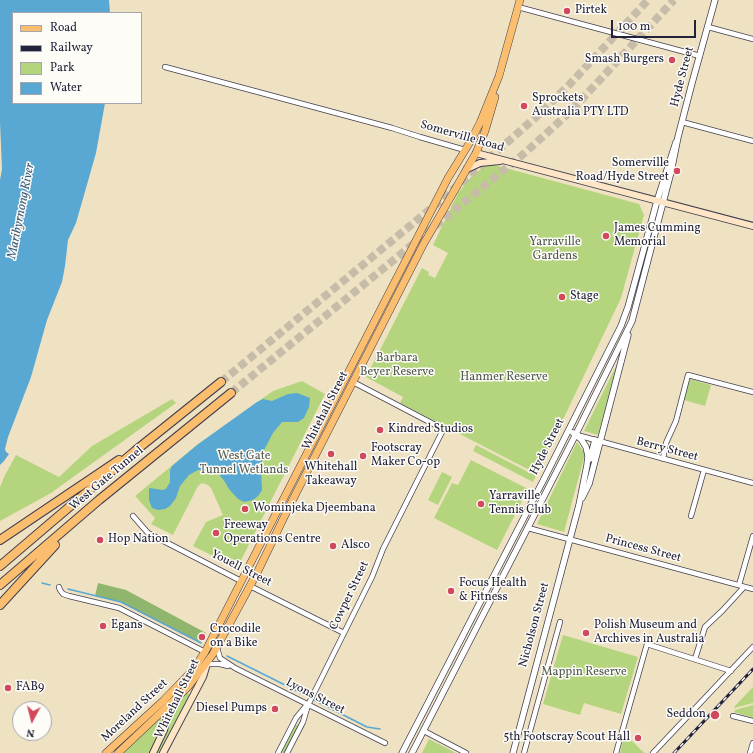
<!DOCTYPE html>
<style>
body{margin:0}
#map{position:relative;width:753px;height:753px;overflow:hidden;background:#efe2c3;font-family:Vollkorn,serif}
canvas{display:block}
.legend{position:absolute;left:12px;top:12px;width:130px;height:92px;box-sizing:border-box;background:#fdfcf7;border:1px solid #a5a5ac;margin:0;padding:5px 7px;list-style:none;font-size:12px;color:#22223b}
.legend li{display:flex;align-items:center;gap:8px;height:20px}
.legend b{width:20px;border:1px solid #a5a5ac}
.north{position:absolute;left:12px;top:701px;width:40px;height:40px;box-sizing:border-box;background:#fdfcf7;border:1px solid #a5a5ac;border-radius:50%;rotate:187deg;font-size:11px;font-weight:700;line-height:16px;text-align:center;color:#22223b}
.north::after{content:'';display:block;margin:auto;width:14px;height:18px;background:#d1495b;clip-path:polygon(50% 0,100% 100%,50% 72%,0 100%)}
.scale{position:absolute;left:611px;top:20px;width:85px;height:18px;box-sizing:border-box;border:2px solid #22223b;border-top:0;padding-left:5px;font-size:12px;line-height:14px;white-space:nowrap;color:#22223b;-webkit-text-stroke:3px #fdfcf7;paint-order:stroke}
</style>
<div id="map">
<canvas width="753" height="753"></canvas>
<ul class="legend">
<li><b style="height:5px;background:#fbbd6e"></b>Road</li>
<li><b style="height:5px;background:#22223b"></b>Railway</li>
<li><b style="height:11px;background:#b4d57d"></b>Park</li>
<li><b style="height:11px;background:#59a7d3"></b>Water</li>
</ul>
<div class="north">N</div>
<div class="scale">100 m</div>
</div>
<script>
const g = document.querySelector('canvas').getContext('2d');
g.lineJoin = 'round';
function fill(path, color) { g.fillStyle = color; g.fill(path, 'evenodd'); }
const toPath = rows => new Path2D(rows.map(r => 'M' + r).join(''));
function trace(path, color, width, dash) { g.strokeStyle = color; g.lineWidth = width; g.lineCap = dash ? 'butt' : 'round'; g.setLineDash(dash || []); g.stroke(path); }
function label(font, color, halo, rows, align = 'center') {
  g.font = font + ' Vollkorn,serif'; g.lineWidth = 3; g.setLineDash([]); g.textBaseline = 'middle'; g.strokeStyle = halo; g.fillStyle = color; for (const [text, x, y, turn = 0] of rows) {
    g.save(); g.translate(x, y); g.rotate((+turn || 0) * Math.PI / 180); g.textAlign = isNaN(turn) ? turn : align; if (halo) g.strokeText(text, 0, 0); g.fillText(text, 0, 0); g.restore();
  }
}
const green = toPath([
 [486,165,498,166,639,204,644,215,621,298,537,474,400,403,403,397,366,377,422,268,429,272,428,275,435,278,448,253,433,245,458,193,471,177],
 [619,360,598,435,584,431],
 [690,379,711,385,705,406,684,400],
 [302,381,325,394,237,568,193,546,206,522,223,515,211,488,208,485,202,483,198,486,173,535,151,524,155,518,135,496,197,445,273,391],
 [172,399,176,403,51,493,0,521,0,487,5,475,16,455,59,477,92,446],
 [577,442,585,454,564,532,537,524],
 [476,445,536,476,533,482,473,451],
 [471,460,528,489,497,550,434,518,452,483,458,485],
 [442,472,452,477,438,505,428,500],
 [563,635,638,657,621,714,584,703,580,715,543,704],
 [753,687,753,703,734,708,734,707],
 [187,693,191,695,186,705,160,753,156,753,168,729,172,718,174,705],
 [753,705,753,718,734,712,735,710],
 [160,718,162,721,160,728,149,753,123,753],
 [296,725,298,725,298,728,285,753,281,753],
 [625,734,641,750,645,753,620,753],
 [429,739,456,753,422,753]
]);
const forest = toPath([
 [98,583,126,590,206,633,201,643,121,602,95,596]
]);
const water = toPath([
 [0,0,109,0,110,13,13,13,13,103,105,103,96,153,76,223,68,240,65,266,62,282,47,320,31,377,8,437,5,449,6,452,9,454,4,461,0,465,0,180,2,169,0,122],
 [297,393,310,398,309,407,304,418,298,422,282,422,273,433,263,452,261,468,262,490,258,496,253,500,244,502,238,499,229,489,225,482,218,473,209,470,198,470,189,475,180,486,176,498,170,506,165,509,158,510,152,508,149,500,149,489,150,488,162,490,166,489,170,482,170,470,172,466,197,445,257,402,263,399,272,401,288,394]
]);
const stream = toPath([
 [42,583,50,585],
 [68,589,121,602,201,643],
 [227,656,305,695],
 [314,700,367,727,380,729]
]);
const motorwayTunnel = toPath([
 [221,382,440,201,535,118,569,85,648,0],
 [231,393,527,151,570,112,674,0]
]);
const minor = toPath([
 [518,7,700,56],
 [708,27,753,39],
 [165,67,392,128,420,137,465,150],
 [682,122,753,141],
 [577,435,753,483],
 [663,459,666,443,676,421,688,375,753,392],
 [133,516,148,533,241,581],
 [691,516,704,470],
 [528,528,753,589],
 [739,585,753,536],
 [250,586,344,633],
 [59,587,60,590,63,594,69,596,119,608,205,652],
 [217,648,220,658,235,668,385,743],
 [695,659,705,627,722,611,744,587],
 [207,664,220,664,228,666],
 [733,716,753,721],
 [424,731,466,753],
 [278,753,296,718,306,706],
 [287,753,303,722,308,705,372,577,383,549,442,432,441,428,353,382],
 [524,753,560,622],
 [616,753,647,644,731,671],
 [653,753,753,647],
 [750,753,753,743]
]);
const tertiary = toPath([
 [590,459,595,440],
 [582,498,589,484,628,335],
 [402,753,544,479,621,326,628,307,657,201,676,142],
 [412,753,576,434,632,321,671,172,678,137,692,83,715,0],
 [513,753,579,505,587,465,588,456,586,447,581,439,573,433]
]);
const secondary = toPath([
 [476,153,753,226],
 [467,169,480,163,500,161],
 [153,753,164,730,170,704],
 [163,753,203,677,207,664]
]);
const primary = toPath([
 [106,753,163,701,192,671,205,652,448,178,470,142,480,123,499,76,520,0],
 [118,753,188,687,213,654,257,573,288,509,423,245,476,153,485,131,495,97]
]);
const motorway = toPath([
 [0,540,119,460],
 [0,566,135,451,221,382],
 [0,585,99,500,231,393],
 [0,605,55,545]
]);
const rail = toPath([
 [674,753,753,669]
]);
const markers = [
 [567,11,4,"#d1495b"],
 [672,60,4,"#d1495b"],
 [524,106,4,"#d1495b"],
 [677,171,4,"#d1495b"],
 [606,236,4,"#d1495b"],
 [562,297,4,"#d1495b"],
 [380,430,4,"#d1495b"],
 [331,454,4,"#d1495b"],
 [363,456,4,"#d1495b"],
 [481,504,4,"#d1495b"],
 [245,509,4,"#d1495b"],
 [216,533,4,"#d1495b"],
 [100,540,4,"#d1495b"],
 [333,546,4,"#d1495b"],
 [451,591,4,"#d1495b"],
 [103,626,4,"#d1495b"],
 [586,633,4,"#d1495b"],
 [202,637,4,"#d1495b"],
 [8,688,4,"#d1495b"],
 [275,709,4,"#d1495b"],
 [715,715,5,"#d1495b"],
 [638,738,4,"#d1495b"]
];
const poiNames = [
 ["Pirtek",575,11],
 ["Smash Burgers",664,60,"right"],
 ["Sprockets",532,99],
 ["Australia PTY LTD",532,113],
 ["Somerville",669,164,"right"],
 ["Road/Hyde Street",669,178,"right"],
 ["James Cumming",614,229],
 ["Memorial",614,243],
 ["Stage",570,297],
 ["Kindred Studios",388,430],
 ["Footscray",371,449],
 ["Maker Co-op",371,463],
 ["Whitehall",331,468,"center"],
 ["Takeaway",331,482,"center"],
 ["Yarraville",489,497],
 ["Tennis Club",489,511],
 ["Wominjeka Djeembana",253,509],
 ["Freeway",224,526],
 ["Operations Centre",224,540],
 ["Hop Nation",108,540],
 ["Alsco",341,546],
 ["Focus Health",459,584],
 ["& Fitness",459,598],
 ["Egans",111,626],
 ["Polish Museum and",594,626],
 ["Archives in Australia",594,640],
 ["Crocodile",210,630],
 ["on a Bike",210,644],
 ["FAB9",16,688],
 ["Diesel Pumps",267,709,"right"],
 ["Seddon",706,715,"right"],
 ["5th Footscray Scout Hall",630,738,"right"]
];
const streetNames = [
 ["Hyde Street",683,77,-75],
 ["Somerville Road",462,137,16],
 ["Whitehall Street",326,411,-63],
 ["Hyde Street",548,447,-63],
 ["Berry Street",667,450,15],
 ["West Gate Tunnel",107,479,-40],
 ["Princess Street",643,549,15],
 ["Youell Street",241,569,27],
 ["Cowper Street",350,596,-64],
 ["Nicholson Street",535,625,-75],
 ["Lyons Street",315,697,27],
 ["Whitehall Street",178,699,-64],
 ["Moreland Street",135,711,-43]
];
const parkNames = [
 ["Yarraville",555,243],
 ["Gardens",555,257],
 ["Barbara",397,359],
 ["Beyer Reserve",397,373],
 ["Hanmer Reserve",504,378],
 ["West Gate",244,457],
 ["Tunnel Wetlands",244,471],
 ["Mappin Reserve",584,673]
];
const waterNames = [
 ["Maribyrnong River",22,211,-79]
];
fill(green, '#b4d57d');
fill(forest, '#8fb66c');
fill(water, '#59a7d3');
trace(stream, '#59a7d3', 1.5);
trace(motorwayTunnel, '#c6bca8', 8, [8, 4]);
trace(minor, '#413f4f', 6);
trace(tertiary, '#413f4f', 7);
trace(secondary, '#413f4f', 8);
trace(primary, '#413f4f', 8);
trace(motorway, '#413f4f', 10);
trace(minor, '#fff', 4.5);
trace(tertiary, '#fff', 5.5);
trace(secondary, '#fde5c5', 6);
trace(primary, '#fbbd6e', 7);
trace(motorway, '#fbbd6e', 8);
trace(rail, '#22223b', 3);
trace(rail, '#fdfcf7', 1.5, [4.5]);
for (const [x, y, r, color] of markers) { const dot = new Path2D(); dot.arc(x, y, r, 0, 2 * Math.PI); g.fillStyle = color; g.fill(dot); trace(dot, '#fdfcf7', 1.5); }
label('12px', '#22223b', '#fdfcf7', poiNames, 'left');
label('12px', '#22223b', '#fdfcf7', streetNames);
label('12px', '#4e584f', '#fdfcf7', parkNames);
label('italic 13px', '#3b5e7f', '#fdfcf7', waterNames);
</script>
